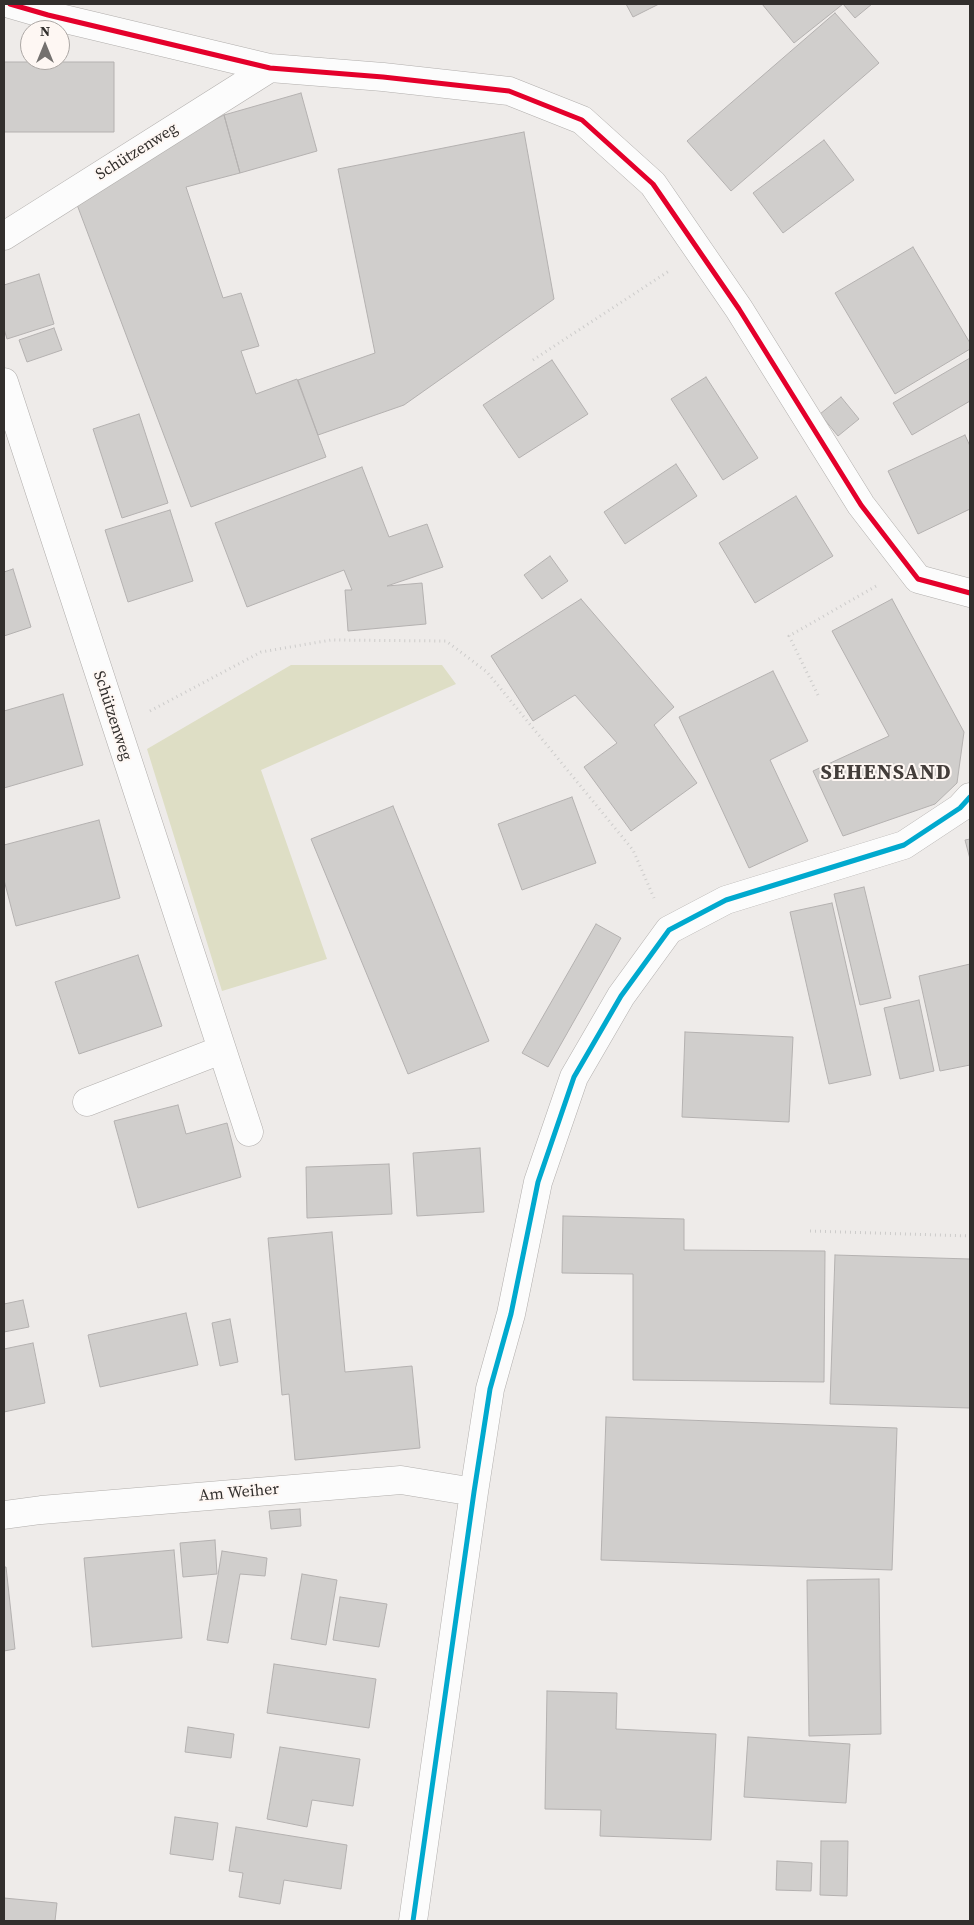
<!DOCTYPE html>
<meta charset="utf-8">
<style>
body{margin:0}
#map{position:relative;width:974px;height:1925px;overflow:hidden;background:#eeebe9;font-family:"Source Serif 4",serif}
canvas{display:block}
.frame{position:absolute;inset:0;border:5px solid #322f2d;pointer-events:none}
.north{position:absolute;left:20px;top:20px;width:50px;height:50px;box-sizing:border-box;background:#fef7f3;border:1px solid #aca7a4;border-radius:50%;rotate:0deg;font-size:14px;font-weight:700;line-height:20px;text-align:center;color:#322f2d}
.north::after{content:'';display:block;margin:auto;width:18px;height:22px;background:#74716f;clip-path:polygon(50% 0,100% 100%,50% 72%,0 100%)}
</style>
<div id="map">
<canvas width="974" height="1925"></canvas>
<div class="frame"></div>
<div class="north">N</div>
</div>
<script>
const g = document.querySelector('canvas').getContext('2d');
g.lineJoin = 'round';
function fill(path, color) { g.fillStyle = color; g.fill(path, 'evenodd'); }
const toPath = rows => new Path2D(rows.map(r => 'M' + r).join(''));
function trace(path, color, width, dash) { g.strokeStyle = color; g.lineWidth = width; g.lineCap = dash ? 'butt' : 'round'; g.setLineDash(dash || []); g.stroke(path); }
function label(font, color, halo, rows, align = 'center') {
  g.font = font + ' "Source Serif 4",serif'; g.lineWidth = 4; g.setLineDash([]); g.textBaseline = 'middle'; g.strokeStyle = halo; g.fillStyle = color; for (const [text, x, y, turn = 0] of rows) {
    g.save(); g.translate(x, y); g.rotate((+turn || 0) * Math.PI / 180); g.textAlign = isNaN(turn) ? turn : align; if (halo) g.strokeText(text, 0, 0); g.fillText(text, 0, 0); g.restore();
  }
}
const green = toPath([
 [291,665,442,665,456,684,261,770,327,959,222,991,147,749]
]);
const building = toPath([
 [626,4,659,4,633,17,626,4],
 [762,4,843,4,794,43,762,4],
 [843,4,872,4,855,18,843,4],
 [835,13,879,63,731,191,687,141,835,13],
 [4,62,114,62,114,132,4,132,4,62],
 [301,93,317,151,240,173,224,115,301,93],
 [224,115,240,173,186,187,223,298,241,293,259,346,241,351,256,394,297,379,326,457,191,507,76,202,169,142,224,115],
 [524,132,554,299,404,405,318,435,298,380,375,353,338,169,524,132],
 [824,140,854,180,783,233,753,193,824,140],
 [913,247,970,343,970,349,895,394,835,293,913,247],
 [39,274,54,324,7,339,4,329,4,285,39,274],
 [54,328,62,350,27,362,19,340,54,328],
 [970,358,970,401,912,435,893,403,970,358],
 [552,360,588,414,519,458,483,405,552,360],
 [706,377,758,458,723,480,671,399,706,377],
 [841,397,859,419,838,436,820,414,841,397],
 [139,414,168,503,122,518,93,429,139,414],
 [965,435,970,446,970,509,918,534,888,471,965,435],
 [676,464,697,496,625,544,604,512,676,464],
 [362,467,389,537,427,524,443,567,387,586,422,583,426,624,348,631,345,590,352,590,344,570,247,607,215,523,362,467],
 [796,496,833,556,755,603,719,543,796,496],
 [170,510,193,581,128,602,105,530,170,510],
 [550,556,568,581,542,599,524,575,550,556],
 [13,569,31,627,4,636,4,572,13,569],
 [581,599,674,707,654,725,697,783,631,831,584,767,617,743,575,695,533,721,491,656,581,599],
 [892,599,964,732,957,783,935,804,843,836,813,771,889,736,832,631,892,599],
 [773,671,808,741,770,760,808,841,749,868,679,717,773,671],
 [63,694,83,765,4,788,4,711,63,694],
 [572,797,596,863,522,890,498,824,572,797],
 [393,806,489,1041,408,1074,311,839,393,806],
 [99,820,120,898,16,926,4,880,4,845,99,820],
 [970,839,970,859,965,840,970,839],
 [864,887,891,998,860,1005,834,894,864,887],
 [832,903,871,1075,829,1084,790,912,832,903],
 [596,924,621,938,548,1067,522,1053,596,924],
 [138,955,162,1026,79,1054,55,982,138,955],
 [970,964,970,1065,940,1071,919,976,970,964],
 [919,1000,934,1071,900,1079,884,1008,919,1000],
 [685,1032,793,1037,789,1122,682,1117,685,1032],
 [178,1105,186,1134,227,1123,241,1177,138,1208,114,1121,178,1105],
 [480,1148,484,1212,417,1216,413,1153,480,1148],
 [389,1164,392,1214,307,1218,306,1167,389,1164],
 [563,1216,684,1219,684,1250,825,1251,824,1382,633,1380,633,1274,562,1273,563,1216],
 [332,1232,345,1372,412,1366,420,1448,295,1460,289,1394,282,1395,268,1238,332,1232],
 [835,1255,970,1259,970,1408,830,1404,835,1255],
 [23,1300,29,1327,4,1332,4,1304,23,1300],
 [186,1313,198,1365,100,1387,88,1335,186,1313],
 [230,1319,238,1362,220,1366,212,1323,230,1319],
 [33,1343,45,1403,4,1412,4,1349,33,1343],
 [606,1417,897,1428,892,1570,601,1560,606,1417],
 [300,1509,301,1526,271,1529,269,1511,300,1509],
 [215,1540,217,1574,183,1577,180,1543,215,1540],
 [174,1550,182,1638,92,1647,84,1558,174,1550],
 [222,1551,267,1558,265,1576,240,1574,228,1643,207,1640,222,1551],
 [4,1567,6,1567,15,1649,4,1651,4,1567],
 [302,1574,337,1580,326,1645,291,1639,302,1574],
 [879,1579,881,1734,809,1736,807,1580,879,1579],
 [340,1597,387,1604,379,1647,333,1640,340,1597],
 [274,1664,376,1679,369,1728,267,1713,274,1664],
 [547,1691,617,1693,616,1729,716,1734,711,1840,600,1836,601,1810,545,1809,547,1691],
 [188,1727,234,1734,231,1758,185,1752,188,1727],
 [748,1737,850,1744,846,1803,744,1797,748,1737],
 [280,1747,360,1759,353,1806,312,1800,307,1827,267,1819,280,1747],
 [175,1817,218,1823,213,1860,170,1854,175,1817],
 [236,1827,347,1845,341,1889,284,1880,280,1904,239,1897,243,1873,229,1871,236,1827],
 [821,1841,848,1841,847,1896,820,1895,821,1841],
 [777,1861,812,1863,811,1891,776,1890,777,1861],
 [4,1898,57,1903,55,1921,4,1921,4,1898]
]);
const path = toPath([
 [533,360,669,271],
 [818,695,789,636,878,585],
 [150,711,261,652,331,640,446,641,487,672,633,850,654,898],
 [810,1231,970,1236]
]);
const street = toPath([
 [10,4,48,15,270,68,383,77,509,91,582,120,653,184,739,309,861,505,918,579,970,593],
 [4,236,270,68],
 [4,382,249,1132],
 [87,1102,221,1050],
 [4,1515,41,1510,401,1480,474,1492],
 [413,1921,474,1492,490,1389,511,1314,538,1182,574,1077,621,996,669,930,726,900,904,845,960,808,970,797]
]);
const bus1 = toPath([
 [10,4,48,15,270,68,383,77,509,91,582,120,653,184,739,309,861,505,918,579,970,593]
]);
const bus2 = toPath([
 [413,1921,474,1492,490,1389,511,1314,538,1182,574,1077,621,996,669,930,726,900,904,845,960,808,970,797]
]);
const streetNames = [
 ["Schützenweg",137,152,-32],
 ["Schützenweg",112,716,72],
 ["Am Weiher",239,1493,-5]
];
const districtNames = [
 ["SEHENSAND",886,774]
];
fill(green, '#dedec5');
fill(building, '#d0cecc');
trace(building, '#b4b1b0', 1);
trace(street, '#b1aeac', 29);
trace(path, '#cdcccb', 3, [1, 4]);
trace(street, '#fcfcfc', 28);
trace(bus1, '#e4002b', 5);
trace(bus2, '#00a9ce', 5);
label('16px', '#322f2d', '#fef7f3', streetNames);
g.letterSpacing = '1px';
label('bold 21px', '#433d3a', '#fef7f3', districtNames);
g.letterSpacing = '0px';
</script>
